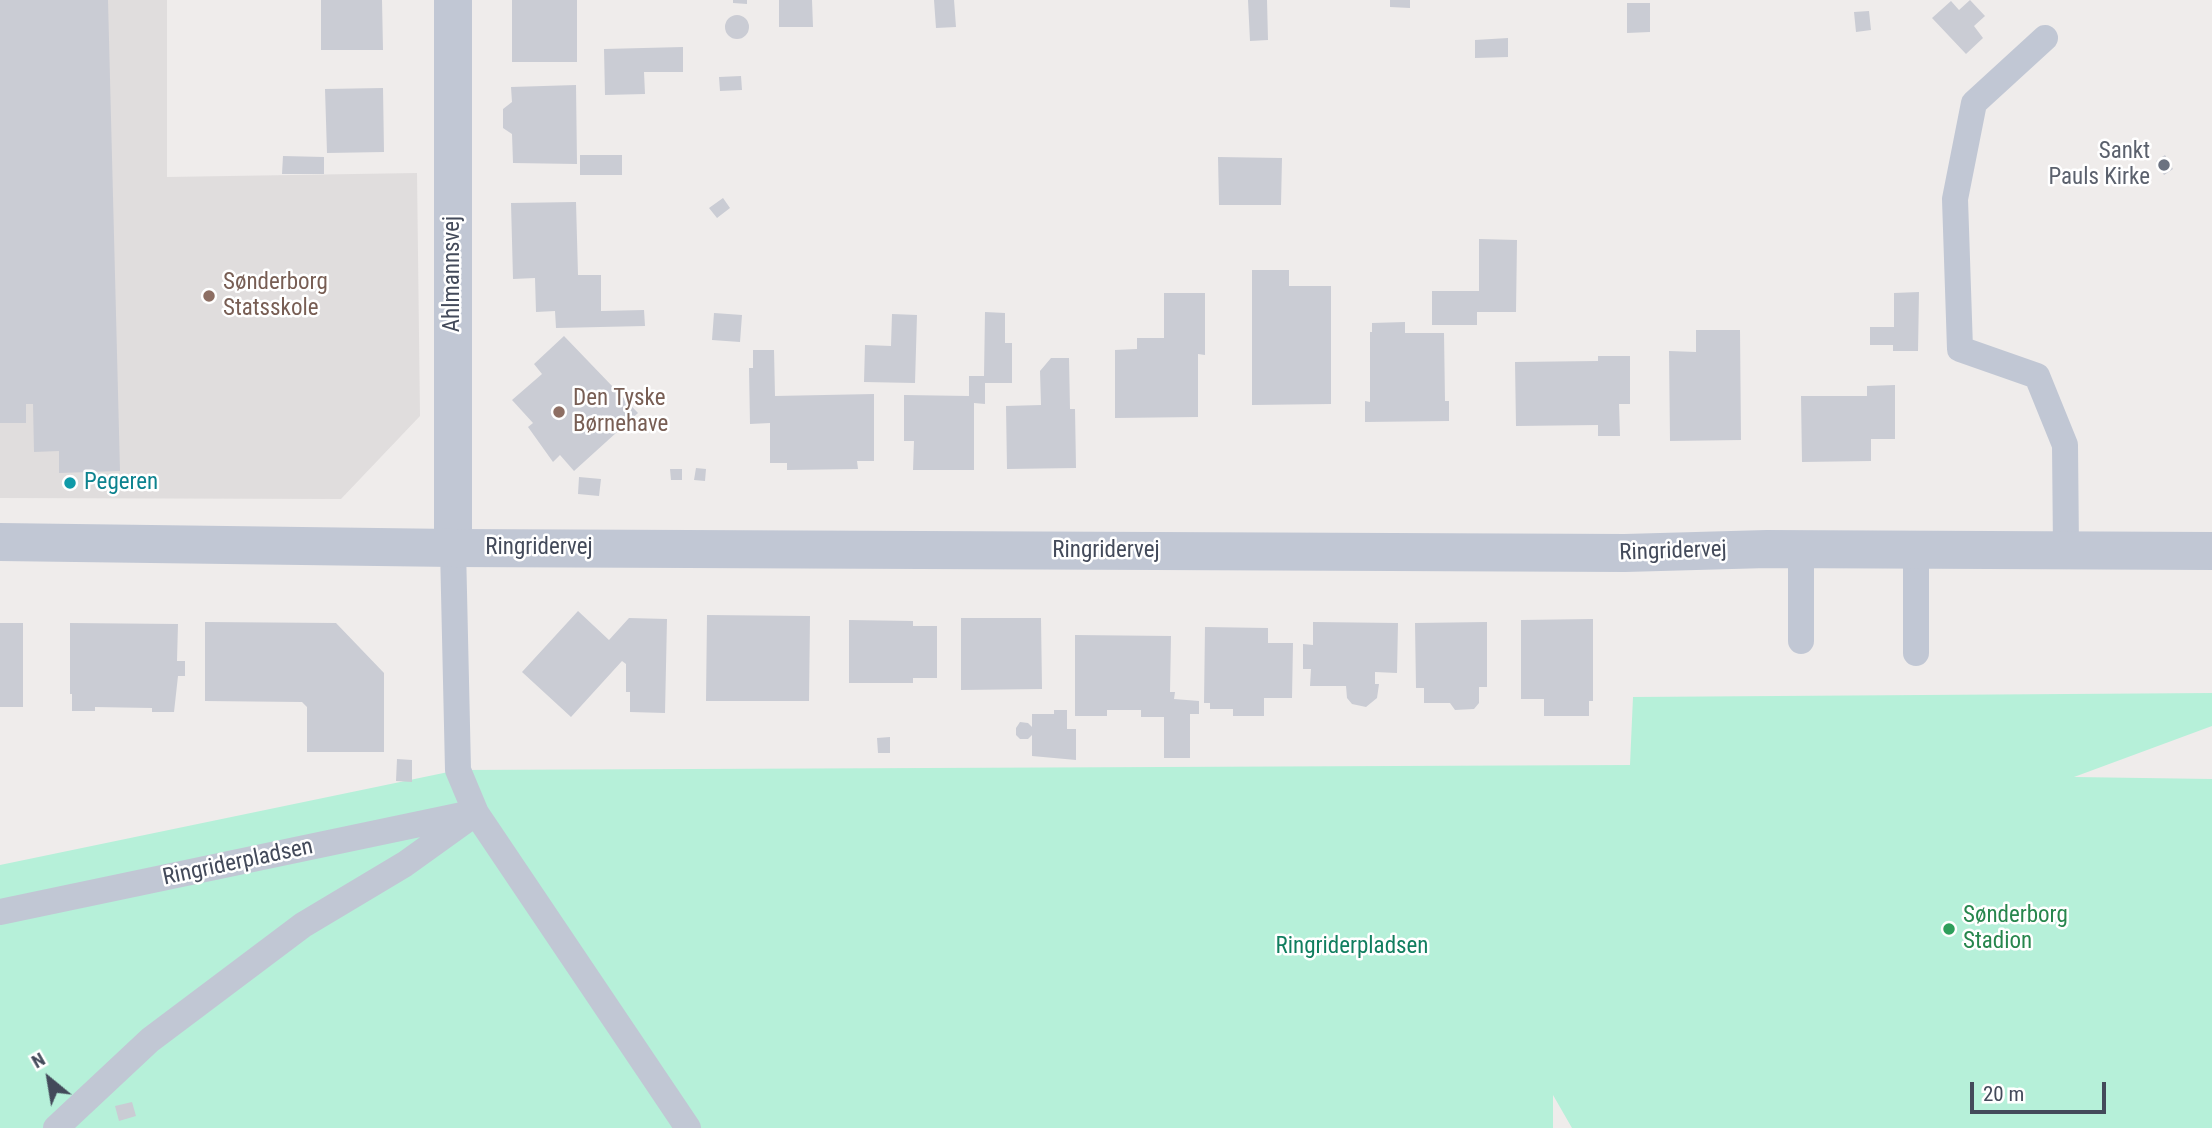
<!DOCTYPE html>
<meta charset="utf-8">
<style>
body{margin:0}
#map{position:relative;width:2212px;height:1128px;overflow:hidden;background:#efeceb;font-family:"Roboto Condensed",sans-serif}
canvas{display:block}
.north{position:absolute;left:14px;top:1044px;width:70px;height:70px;-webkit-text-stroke:5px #fff;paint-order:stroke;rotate:330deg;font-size:19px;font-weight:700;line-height:28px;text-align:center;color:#434a5a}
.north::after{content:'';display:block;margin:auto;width:24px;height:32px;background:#434a5a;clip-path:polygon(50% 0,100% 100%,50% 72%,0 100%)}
.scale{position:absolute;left:1970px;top:1082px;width:136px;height:32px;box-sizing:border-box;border:4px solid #434a5a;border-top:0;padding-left:9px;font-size:21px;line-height:24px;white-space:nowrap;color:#434a5a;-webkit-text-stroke:5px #fff;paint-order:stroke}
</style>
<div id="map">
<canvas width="2212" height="1128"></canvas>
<div class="north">N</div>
<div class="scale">20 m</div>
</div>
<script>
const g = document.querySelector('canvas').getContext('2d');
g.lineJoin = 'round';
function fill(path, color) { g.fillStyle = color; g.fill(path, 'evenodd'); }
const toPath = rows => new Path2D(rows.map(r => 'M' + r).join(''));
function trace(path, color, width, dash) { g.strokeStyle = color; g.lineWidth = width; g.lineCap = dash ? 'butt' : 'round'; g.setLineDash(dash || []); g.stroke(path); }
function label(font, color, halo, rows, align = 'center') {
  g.font = font + ' "Roboto Condensed",sans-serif'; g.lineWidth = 5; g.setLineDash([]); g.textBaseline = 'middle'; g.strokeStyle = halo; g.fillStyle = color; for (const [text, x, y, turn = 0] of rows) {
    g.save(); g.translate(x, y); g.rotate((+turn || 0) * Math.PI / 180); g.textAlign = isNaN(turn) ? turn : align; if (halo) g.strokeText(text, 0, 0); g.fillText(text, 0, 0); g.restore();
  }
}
const education = toPath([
 [0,0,167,0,167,177,417,173,420,416,341,499,0,498]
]);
const green = toPath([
 [2212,693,2212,726,2074,777,2212,779,2212,1128,1572,1128,1553,1095,1553,1128,0,1128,0,865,458,770,1630,765,1633,697]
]);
const building = toPath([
 [0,0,108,0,120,471,59,473,59,451,34,452,33,404,26,404,26,423,0,423],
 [321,0,382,0,383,50,321,50],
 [512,0,577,0,577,62,512,62],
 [733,0,747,0,747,4,733,3],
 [779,0,812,0,813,27,779,27],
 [934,0,954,0,956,27,936,28],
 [1248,0,1267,0,1268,40,1250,41],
 [1390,0,1410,0,1410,8,1390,7],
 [1970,0,1985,16,1974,26,1983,38,1966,54,1932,18,1951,1,1959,10],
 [1627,3,1650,3,1650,32,1627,33],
 [1869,11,1871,30,1856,32,1854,12],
 '725 27a12 12 0 1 1 24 0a12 12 0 1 1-24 0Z',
 [1508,38,1508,57,1475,58,1475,40],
 [683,47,683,72,644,72,645,94,605,95,604,49],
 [741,76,742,90,720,91,719,77],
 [576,85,577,164,513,163,512,134,503,128,503,109,512,102,511,87],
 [383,88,384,152,327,153,325,89],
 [580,155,622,155,622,175,580,175],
 [2165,155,2173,169,2164,175,2156,161],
 [283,156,324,157,324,174,282,174],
 [1218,157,1282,158,1281,205,1219,205],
 [723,198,730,208,717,218,709,208],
 [576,202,578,275,601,275,601,311,644,310,645,326,556,328,555,311,536,312,535,278,513,279,511,203],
 [1479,239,1517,240,1516,312,1477,312,1477,325,1432,325,1432,291,1479,291],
 [1252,270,1289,270,1289,286,1331,286,1331,404,1252,405],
 [1919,292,1918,351,1893,351,1893,345,1870,345,1870,327,1894,327,1894,293],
 [1164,293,1205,293,1205,355,1198,354,1198,417,1115,418,1115,350,1137,349,1137,338,1164,338],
 [985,312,1005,313,1005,343,1012,343,1012,383,985,383,985,404,974,403,974,470,913,470,914,441,904,441,904,395,969,396,969,376,984,376],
 [714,313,742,315,740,342,712,340],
 [892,314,917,315,915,383,864,382,865,345,891,346],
 [1405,322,1405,333,1444,333,1445,401,1449,401,1449,421,1365,422,1365,401,1370,402,1370,332,1372,332,1372,323],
 [1696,330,1740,330,1741,440,1670,441,1669,351,1696,352],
 [564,336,638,413,574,471,560,455,553,462,528,427,533,423,512,400,542,374,534,364],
 [753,350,774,350,775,396,874,394,874,461,857,461,858,469,787,470,787,463,770,463,770,423,750,424,749,368,753,368],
 [1598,356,1630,356,1630,404,1619,404,1620,436,1598,436,1598,425,1516,426,1515,362,1598,361],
 [1051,358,1069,358,1070,409,1075,409,1076,468,1007,469,1006,406,1041,405,1040,371],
 [1895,385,1895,439,1871,439,1871,461,1802,462,1801,396,1867,396,1867,386],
 [696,468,706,469,705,481,694,480],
 [670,469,682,469,682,480,671,480],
 [579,477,601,479,599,496,578,494],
 [578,611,609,640,629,618,667,619,665,713,630,712,630,692,626,692,626,664,622,661,571,717,522,672],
 [707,615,810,616,809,701,706,701],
 [961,618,1041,618,1042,689,961,690],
 [1593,619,1593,701,1589,701,1589,716,1544,716,1544,699,1521,699,1521,620],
 [849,620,913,621,913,626,937,626,937,678,913,678,913,683,849,683],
 [205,622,336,623,384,673,384,752,307,752,307,707,302,702,205,701],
 [1313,622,1398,623,1397,673,1375,672,1375,684,1379,684,1377,698,1366,707,1352,704,1347,698,1346,686,1310,686,1311,669,1303,669,1303,644,1313,645],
 [1487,622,1487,687,1479,687,1479,703,1474,709,1455,710,1450,703,1424,703,1424,688,1416,688,1415,623],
 [0,623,23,623,23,707,0,707],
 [70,623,178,624,177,661,185,661,185,676,178,676,174,712,152,712,152,708,95,707,95,711,72,711,72,694,70,694],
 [1205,627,1268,628,1268,643,1293,643,1292,698,1264,698,1264,716,1233,716,1233,709,1210,709,1210,703,1204,703],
 [1075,635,1171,636,1170,692,1175,692,1174,699,1199,701,1199,714,1190,714,1190,758,1164,758,1164,717,1141,717,1141,710,1107,710,1107,716,1075,716],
 [1054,710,1067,710,1067,729,1076,729,1076,760,1032,756,1032,735,1028,739,1020,739,1016,735,1016,728,1020,722,1028,723,1032,727,1032,714,1054,714],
 [890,737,890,753,878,753,877,738],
 [397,759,412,760,412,782,396,781],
 [132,1102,136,1116,119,1121,115,1106]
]);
const service = toPath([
 [2045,38,1974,103,1955,199,1960,349,2037,376,2065,445,2066,549],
 [453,548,458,770,476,813,688,1128],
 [1916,549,1916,653],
 [1801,641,1801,549],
 [0,912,467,814],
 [56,1128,150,1040,303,925,405,864,476,813]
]);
const minor = toPath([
 [453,0,453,548]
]);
const tertiary = toPath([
 [0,542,453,548,1625,553,1767,549,2212,551]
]);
const markers = [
 [2164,165,7,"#6b7280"],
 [209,296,7,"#8d6e63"],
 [559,412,7,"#8d6e63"],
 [70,483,7,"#0f9aa8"],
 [1949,929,7,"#2e9e5b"]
];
const worshipNames = [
 ["Sankt",2150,152],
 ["Pauls Kirke",2150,178]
];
const streetNames = [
 ["Ahlmannsvej",453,274,-90],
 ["Ringridervej",539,548],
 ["Ringridervej",1106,551],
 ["Ringridervej",1673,552,-2],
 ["Ringriderpladsen",238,863,-12]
];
const educationNames = [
 ["Sønderborg",223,283],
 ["Statsskole",223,309],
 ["Den Tyske",573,399],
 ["Børnehave",573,425]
];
const cultureNames = [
 ["Pegeren",84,483]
];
const leisureNames = [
 ["Sønderborg",1963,916],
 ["Stadion",1963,942]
];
const parkNames = [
 ["Ringriderpladsen",1352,947]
];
fill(education, '#e0dddd');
fill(green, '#b6f0d9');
fill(building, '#caccd4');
trace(service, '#c1c7d4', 26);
trace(minor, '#c1c7d4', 38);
trace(tertiary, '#c1c7d4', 38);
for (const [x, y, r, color] of markers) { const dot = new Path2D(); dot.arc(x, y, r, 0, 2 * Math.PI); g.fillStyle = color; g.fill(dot); trace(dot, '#fff', 2.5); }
label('23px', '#5b616d', '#fff', worshipNames, 'right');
label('23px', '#434a5a', '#fff', streetNames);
label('23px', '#785e54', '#fff', educationNames, 'left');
label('23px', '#0d838f', '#fff', cultureNames, 'left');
label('23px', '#27864d', '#fff', leisureNames, 'left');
label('23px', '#117e5f', '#fff', parkNames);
</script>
